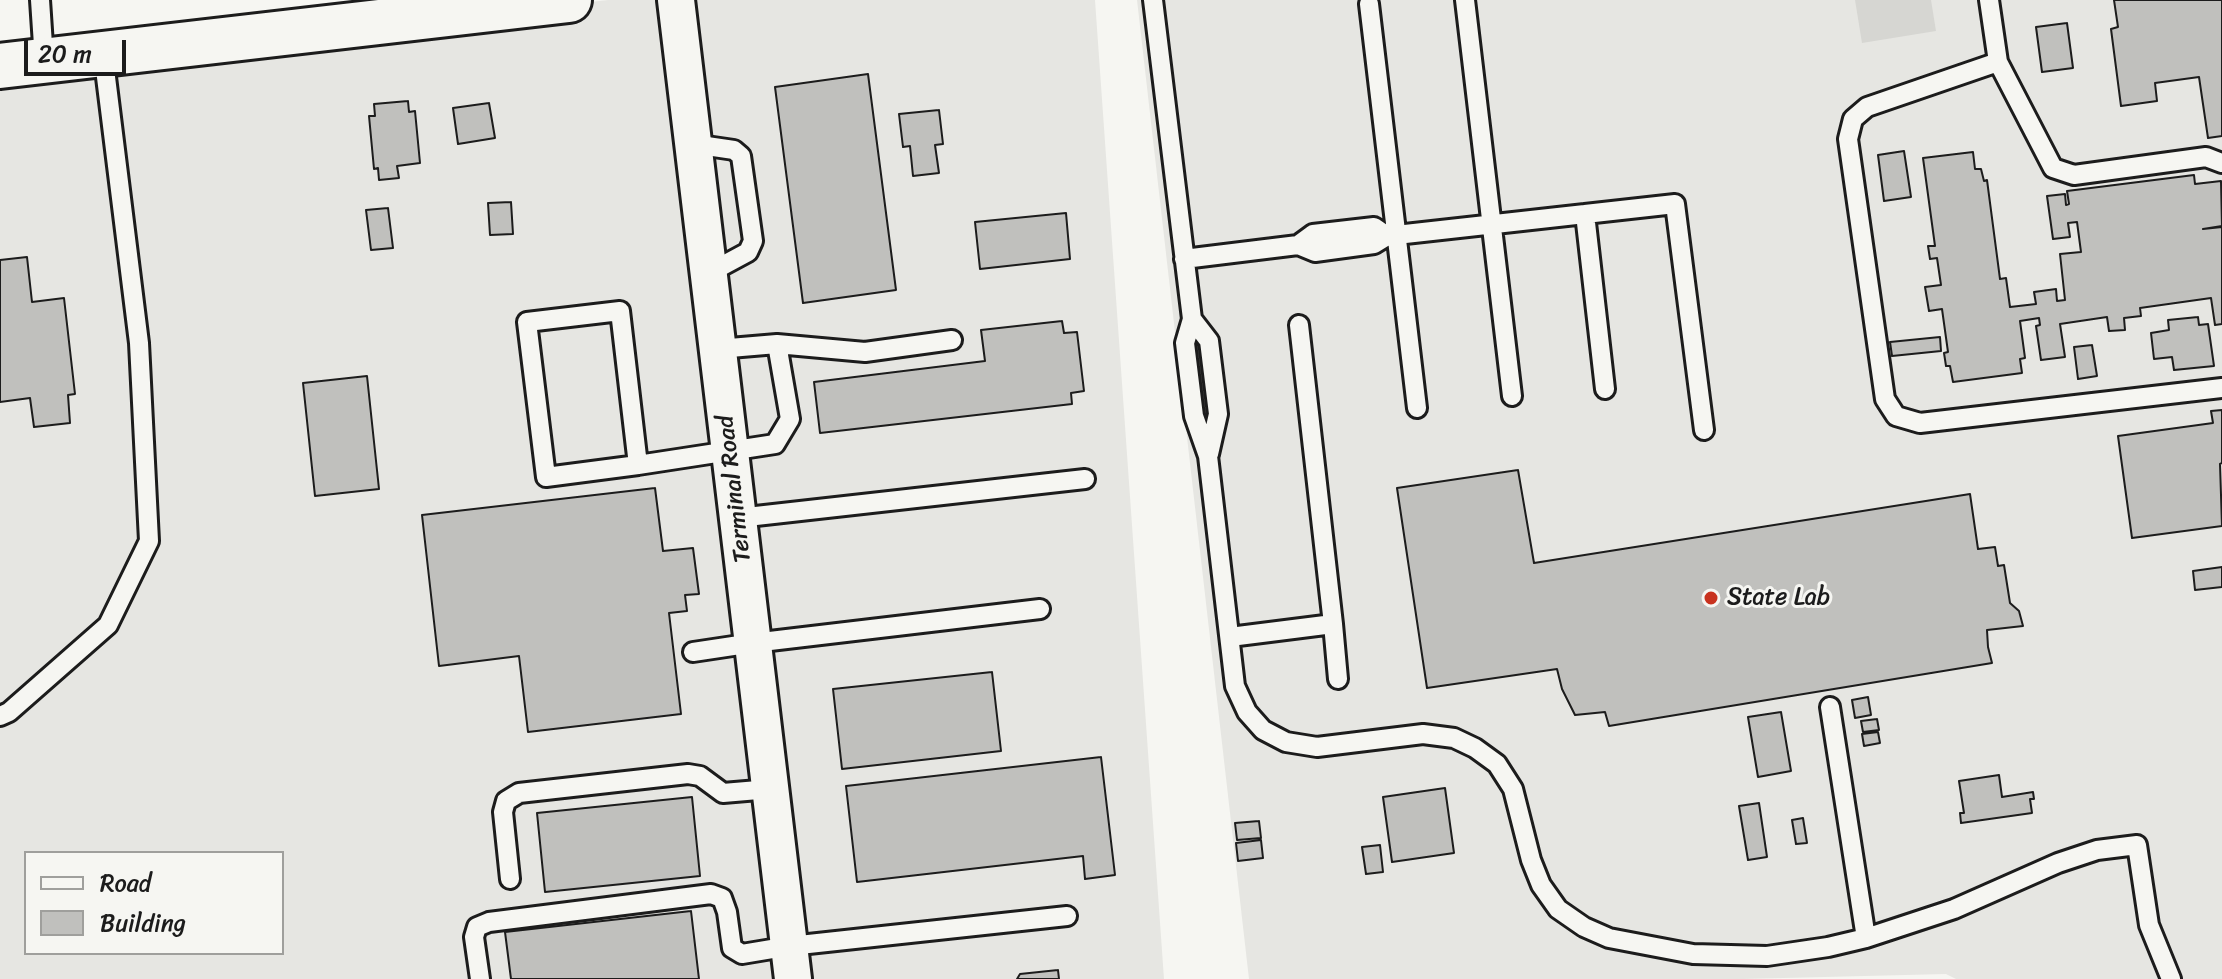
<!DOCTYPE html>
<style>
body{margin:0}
#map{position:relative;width:2222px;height:979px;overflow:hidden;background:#f6f6f2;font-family:Sriracha,sans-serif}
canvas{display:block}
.legend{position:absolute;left:24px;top:851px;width:260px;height:104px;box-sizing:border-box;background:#f6f6f2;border:2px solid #9f9f9c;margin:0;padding:10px 14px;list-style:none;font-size:24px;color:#1c1c1c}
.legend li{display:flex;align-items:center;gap:16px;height:40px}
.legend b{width:40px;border:2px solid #9f9f9c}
.scale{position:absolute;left:24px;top:40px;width:102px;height:36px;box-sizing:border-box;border:4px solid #1c1c1c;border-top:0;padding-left:10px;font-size:24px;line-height:28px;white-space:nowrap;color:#1c1c1c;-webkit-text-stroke:6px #f6f6f2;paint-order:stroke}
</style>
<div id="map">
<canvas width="2222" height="979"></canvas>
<ul class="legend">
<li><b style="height:10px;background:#f6f6f2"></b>Road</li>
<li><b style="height:22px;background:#c0c0bd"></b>Building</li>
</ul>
<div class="scale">20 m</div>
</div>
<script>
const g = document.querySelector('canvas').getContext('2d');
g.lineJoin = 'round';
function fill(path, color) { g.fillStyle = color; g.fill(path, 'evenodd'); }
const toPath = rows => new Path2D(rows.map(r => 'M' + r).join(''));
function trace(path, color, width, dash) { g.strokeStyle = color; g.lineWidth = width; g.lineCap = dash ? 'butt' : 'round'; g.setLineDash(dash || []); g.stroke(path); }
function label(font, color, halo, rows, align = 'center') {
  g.font = font + ' Sriracha,sans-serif'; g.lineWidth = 6; g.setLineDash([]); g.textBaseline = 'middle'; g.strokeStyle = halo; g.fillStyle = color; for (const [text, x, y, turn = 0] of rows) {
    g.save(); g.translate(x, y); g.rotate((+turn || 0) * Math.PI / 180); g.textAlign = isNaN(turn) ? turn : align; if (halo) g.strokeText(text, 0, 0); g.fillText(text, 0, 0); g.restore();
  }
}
const built = toPath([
 [608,0,1095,0,1164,979,0,979,0,68],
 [26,853,282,853,282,953,26,953],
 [1137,0,2222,0,2222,979,1956,979,1946,974,1743,979,1249,979]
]);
const green = toPath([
 [1855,0,1931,0,1936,31,1862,43]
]);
const building = toPath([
 [2114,0,2222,0,2222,136,2208,138,2199,77,2155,83,2157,101,2121,106,2111,29,2118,27,2114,0],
 [2067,23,2073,68,2042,72,2036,27,2067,23],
 [868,74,896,290,803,303,775,87,868,74],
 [408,101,409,112,415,111,420,163,397,166,399,178,379,180,378,168,374,169,369,116,375,116,374,104,408,101],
 [489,103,495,138,458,144,453,108,489,103],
 [939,110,943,144,935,145,939,173,913,176,910,146,903,147,899,114,939,110],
 [1904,151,1911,197,1884,201,1878,155,1904,151],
 [1973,152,1975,169,1981,169,1984,181,1987,180,2000,279,2006,278,2010,307,2036,304,2034,292,2056,289,2057,301,2065,300,2060,254,2081,252,2077,222,2068,223,2070,237,2053,239,2047,196,2065,194,2066,205,2069,204,2067,191,2194,175,2195,184,2221,181,2222,226,2203,229,2222,227,2222,324,2215,325,2211,298,2140,308,2141,316,2124,318,2125,330,2109,331,2107,317,2060,324,2065,357,2041,360,2036,326,2040,325,2039,318,2020,321,2025,358,2020,359,2022,373,1953,382,1950,366,1946,366,1944,353,1948,352,1942,309,1929,311,1925,287,1941,285,1937,258,1930,259,1928,246,1935,246,1923,158,1973,152],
 [511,202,513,234,490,235,488,203,511,202],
 [388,208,393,248,371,250,366,210,388,208],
 [1066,213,1070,259,980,269,975,222,1066,213],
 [27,257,32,302,64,298,75,394,68,395,70,423,34,427,30,398,0,402,0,260,27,257],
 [2198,317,2199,325,2208,324,2214,366,2174,370,2172,357,2154,359,2151,333,2169,330,2168,320,2198,317],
 [1062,321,1064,333,1077,332,1084,391,1071,393,1072,404,820,433,814,382,985,361,981,330,1062,321],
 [1940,337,1941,351,1892,356,1890,342,1940,337],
 [2092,345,2097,376,2078,379,2074,347,2092,345],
 [367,376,379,489,315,496,303,383,367,376],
 [2222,410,2222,463,2220,464,2222,526,2132,538,2118,436,2213,423,2211,411,2222,410],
 [1518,470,1534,563,1970,494,1978,549,1995,547,1998,566,2004,565,2010,603,2019,611,2023,626,1987,630,1988,647,1992,663,1609,726,1605,712,1575,715,1562,689,1557,669,1427,688,1397,488,1518,470],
 [655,488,663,551,693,548,699,594,685,595,687,611,669,613,681,714,528,732,519,656,439,666,422,515,655,488],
 [2222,567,2222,587,2195,590,2193,571,2222,567],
 [992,672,1001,751,842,769,833,689,992,672],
 [1868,697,1871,715,1855,718,1852,700,1868,697],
 [1781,712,1791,771,1758,777,1748,717,1781,712],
 [1877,719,1879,730,1863,732,1861,721,1877,719],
 [1878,732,1880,743,1864,746,1862,734,1878,732],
 [1101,757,1115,875,1085,879,1083,856,857,882,846,786,1101,757],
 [1999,775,2002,797,2033,792,2034,799,2030,799,2032,813,1961,823,1960,813,1964,813,1959,781,1999,775],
 [1445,788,1454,853,1392,862,1383,797,1445,788],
 [692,797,700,876,545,892,537,813,692,797],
 [1759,803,1767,857,1748,860,1739,806,1759,803],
 [1803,818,1807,843,1796,844,1792,820,1803,818],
 [1259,821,1261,838,1237,840,1235,823,1259,821],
 [1261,840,1263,858,1238,861,1236,843,1261,840],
 [1380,845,1383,872,1366,874,1362,847,1380,845],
 [691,911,699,979,511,979,505,932,691,911],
 [1058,970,1059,979,1017,979,1020,974,1058,970]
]);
const service = toPath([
 [40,0,44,60],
 [1153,0,1192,319,1185,343,1194,416,1208,456,1235,686,1247,712,1263,730,1286,742,1317,747,1423,734,1454,738,1475,748,1497,764,1513,789,1531,860,1541,885,1558,909,1584,927,1609,938,1693,954,1767,956,1828,947,1866,938,1954,909,2058,863,2097,850,2137,845,2149,925,2171,979],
 [1465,0,1512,396],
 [1989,0,1998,62,1867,107,1853,119,1848,139,1885,399,1896,416,1920,423,2222,388],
 [1369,4,1417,408],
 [1998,62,2053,168,2074,175,2206,157,2222,163],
 [693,144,734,150,741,156,753,241,748,252,709,273],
 [1585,214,1605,389],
 [1298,245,1315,252,1374,244,1387,236,1675,204,1704,430],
 [1184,259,1298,245,1313,234,1374,227,1387,236],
 [1192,319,1209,341,1218,414,1209,454],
 [777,344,865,352,952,340],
 [638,465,546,477,527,322,620,311,638,465,775,444,790,419,777,344,718,349],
 [738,518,1085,479],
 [1333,624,1338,679],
 [1230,637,1333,624,1299,325],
 [693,652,753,643,1040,609],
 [1830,707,1866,938],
 [0,716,9,712,108,625,149,541,139,343,103,53],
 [510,879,503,812,506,801,519,793,688,774,700,776,723,793,770,789],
 [480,979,474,937,477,927,489,922,711,894,722,898,727,912,732,948,742,954,790,946,1067,916]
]);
const minor = toPath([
 [676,0,793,979]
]);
const tertiary = toPath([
 [0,66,569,0]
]);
const markers = [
 [1711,598,8,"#c8321e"]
];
const streetNames = [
 ["Terminal Road",735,489,-97]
];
const poiNames = [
 ["State Lab",1727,598]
];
fill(built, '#e6e6e2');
fill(green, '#d6d6d2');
fill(building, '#c0c0bd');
trace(building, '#1c1c1c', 2);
trace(service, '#1c1c1c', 24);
trace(minor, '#1c1c1c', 42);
trace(tertiary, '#1c1c1c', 50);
trace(service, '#f6f6f2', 18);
trace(minor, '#f6f6f2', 36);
trace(tertiary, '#f6f6f2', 44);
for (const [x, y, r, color] of markers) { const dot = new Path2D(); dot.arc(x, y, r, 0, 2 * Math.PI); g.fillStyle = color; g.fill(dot); trace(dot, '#f6f6f2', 3); }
label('24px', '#1c1c1c', '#f6f6f2', streetNames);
label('24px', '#1c1c1c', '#f6f6f2', poiNames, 'left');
</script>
